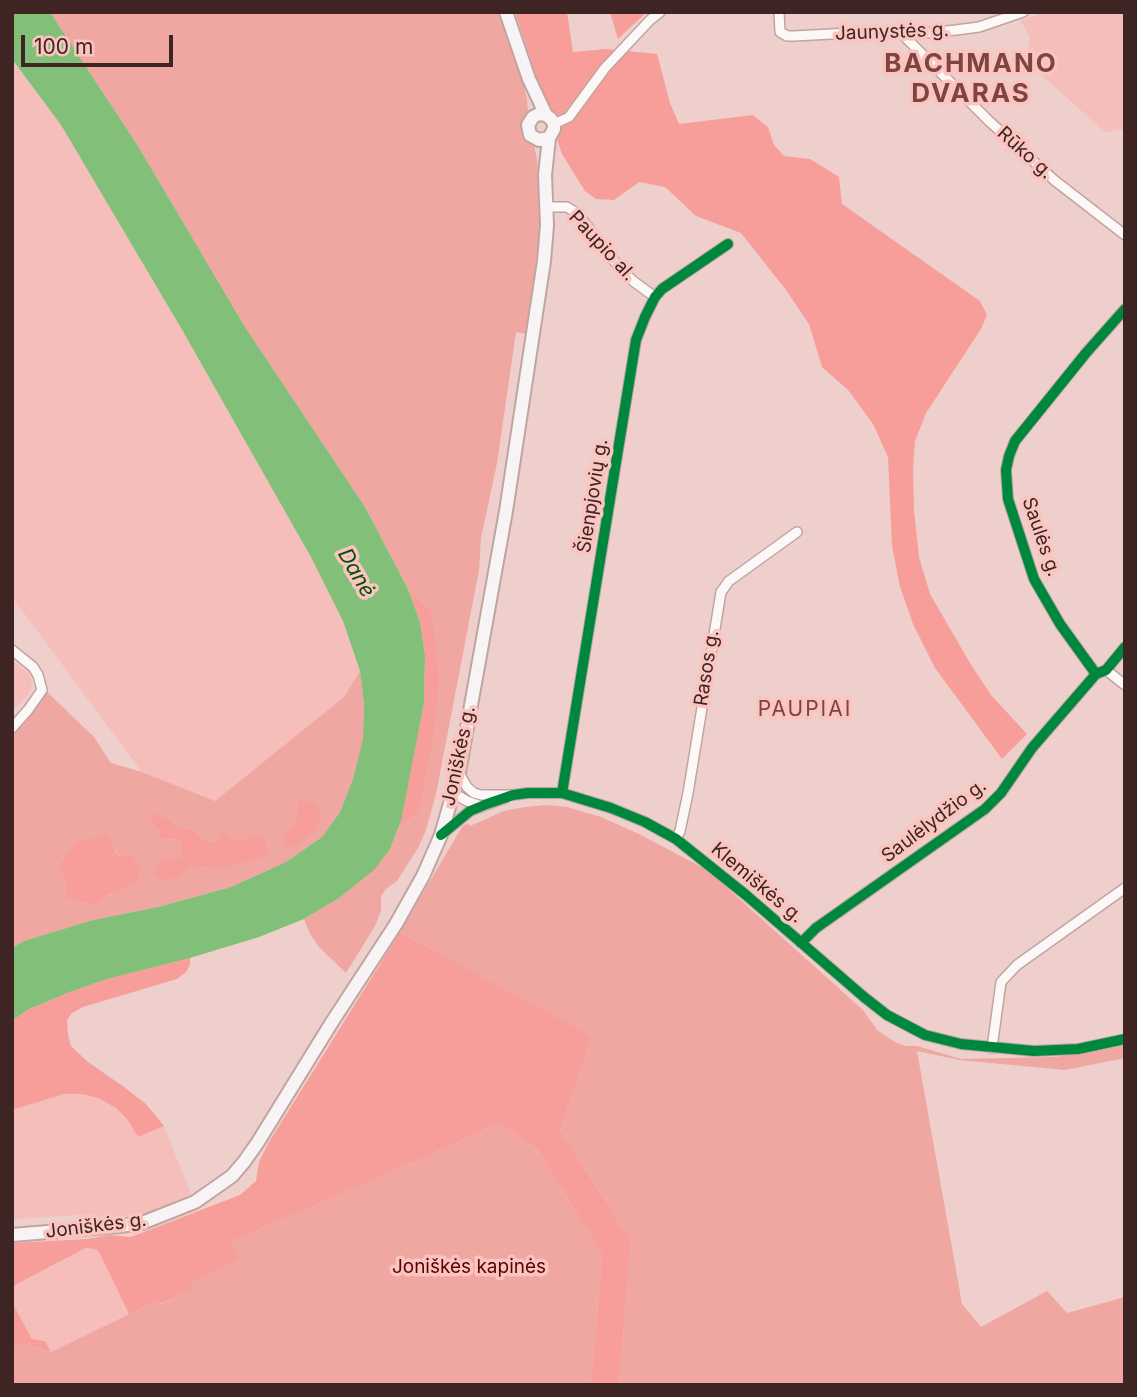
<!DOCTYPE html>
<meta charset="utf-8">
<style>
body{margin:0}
#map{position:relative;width:1137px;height:1397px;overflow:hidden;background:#eecfcc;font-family:Inter,sans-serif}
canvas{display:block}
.frame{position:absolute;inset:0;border:14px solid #3e2422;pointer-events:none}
.scale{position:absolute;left:21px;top:35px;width:152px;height:32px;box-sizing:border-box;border:4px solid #3e2422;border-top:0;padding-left:9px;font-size:21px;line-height:24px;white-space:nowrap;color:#3e2422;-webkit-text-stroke:5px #fbc4bf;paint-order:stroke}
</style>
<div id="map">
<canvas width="1137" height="1397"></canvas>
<div class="frame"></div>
<div class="scale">100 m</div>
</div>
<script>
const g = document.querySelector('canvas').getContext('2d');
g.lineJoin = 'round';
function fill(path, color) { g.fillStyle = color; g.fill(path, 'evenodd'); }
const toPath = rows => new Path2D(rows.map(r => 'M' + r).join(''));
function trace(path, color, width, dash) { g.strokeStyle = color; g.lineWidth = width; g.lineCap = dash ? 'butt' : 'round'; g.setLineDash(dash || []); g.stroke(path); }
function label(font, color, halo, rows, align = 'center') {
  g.font = font + ' Inter,sans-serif'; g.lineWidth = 7; g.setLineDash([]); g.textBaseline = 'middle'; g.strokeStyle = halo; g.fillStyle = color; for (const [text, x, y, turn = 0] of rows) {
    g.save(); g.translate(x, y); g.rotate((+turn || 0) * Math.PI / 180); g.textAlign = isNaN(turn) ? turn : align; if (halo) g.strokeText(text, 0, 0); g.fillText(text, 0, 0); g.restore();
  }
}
const built = toPath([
 [1043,12,1125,12,1125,129,1105,132,1026,61,1030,38,1021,21],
 [12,59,61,125,181,328,312,559,343,621,360,671,344,697,215,801,142,772,12,597],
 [12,660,30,674,32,682,31,689,28,695,12,712],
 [64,1094,82,1094,98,1098,116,1108,127,1119,138,1137,164,1126,191,1194,146,1213,127,1216,98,1217,77,1215,15,1219,12,1217,12,1110],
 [87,1248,95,1249,99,1252,129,1314,51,1352,45,1341,32,1339,12,1302,12,1289,17,1284]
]);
const green = toPath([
 [50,12,498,12,518,65,527,98,528,113,523,121,528,139,534,146,537,159,541,210,540,238,527,334,516,332,497,463,481,538,479,570,436,794,426,830,418,848,397,881,386,889,381,896,381,911,375,926,346,973,319,947,310,934,304,919,339,898,390,849,399,827,418,814,431,610,408,589,365,507,245,327,138,146],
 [360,671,364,704,363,740,353,779,340,812,322,837,286,862,231,887,158,907,93,920,25,941,12,948,12,736,35,709,45,690,94,737,111,763,142,772,215,801,344,697],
 [149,815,170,820,180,827,191,829,209,842,219,839,234,841,256,835,266,838,269,853,210,866,191,867,180,876,179,859,181,852,180,841,175,839,161,840,160,832,153,824],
 [95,837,116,850,118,856,136,882,90,904,66,898,65,878,58,866,75,842],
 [546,805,567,807,601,817,639,834,707,870,863,1010,877,1030,895,1042,906,1046,917,1046,961,1059,1054,1057,1097,1051,1125,1045,1125,1058,1065,1070,960,1060,917,1051,962,1304,981,1327,1047,1291,1067,1313,1125,1297,1125,1385,619,1385,631,1241,560,1130,590,1036,400,932,462,827,468,823,470,826,504,811,525,807],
 [499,1123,538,1150,602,1255,591,1385,12,1385,12,1348,22,1343,51,1352,156,1301,159,1305,178,1296,192,1289,189,1282,240,1260,232,1241,401,1168]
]);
const forest = toPath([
 [515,12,567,12,573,52,606,49,657,54,670,103,679,124,753,115,768,127,774,145,784,156,810,159,839,177,842,204,980,301,987,315,981,329,926,413,915,441,913,470,914,510,919,557,930,594,970,663,991,695,1027,734,1002,759,935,668,913,624,900,587,892,546,888,457,873,424,848,390,822,367,809,324,786,290,741,233,696,216,665,187,639,182,614,200,596,199,585,191,562,154],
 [610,12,647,12,618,39],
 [408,589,431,610,439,678,433,740,418,814,399,827,424,703,425,655,420,622],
 [304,800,315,804,320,809,321,815,315,830,294,847,286,847,284,839,287,831,295,827,299,801],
 [157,814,170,820,180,827,191,829,209,842,219,839,222,833,234,841,256,835,266,838,269,853,259,858,231,866,191,867,180,876,165,881,155,875,156,864,167,858,179,859,181,852,180,841,175,839,160,840,160,832,153,824,149,815],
 [108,836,118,856,132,856,140,869,137,882,104,897,99,902,90,904,66,898,65,878,58,866,75,842,95,837],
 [400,932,591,1036,560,1130,631,1241,619,1385,591,1385,602,1255,538,1150,499,1123,401,1168,232,1241,240,1260,190,1282,193,1289,158,1305,156,1301,129,1314,99,1252,95,1249,86,1248,17,1284,12,1289,12,1243,87,1239,110,1235,131,1237,240,1195,256,1181,259,1162,269,1142],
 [190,958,190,965,186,972,177,979,83,1007,72,1013,67,1020,68,1035,71,1046,88,1062,124,1087,146,1104,164,1126,138,1137,127,1119,116,1108,98,1098,82,1094,64,1094,12,1110,12,1021,27,1010,70,992,107,979],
 [12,1302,32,1339,45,1341,51,1352,22,1343,12,1348]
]);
const water = toPath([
 [12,12,50,12,138,146,245,327,365,507,408,589,420,622,425,655,424,703,401,821,390,849,375,869,339,898,304,919,259,937,190,958,107,979,70,992,27,1010,12,1021,12,948,24,941,93,920,158,907,231,887,286,862,322,837,340,812,353,779,363,739,364,704,360,671,343,621,312,559,181,328,61,125,12,59]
]);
const street = toPath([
 [779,12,780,32,787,36,794,36,868,32,927,33,956,30,979,27,1023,12],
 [902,34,989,121,1054,180,1125,235],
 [554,124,569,117,605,68,650,20,660,12],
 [547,207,567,207,578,214,619,267,633,281,655,297],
 [12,650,33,667,38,675,42,690,28,710,12,728],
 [1106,670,1125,685],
 [1096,674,1060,624,1034,579,1008,499,1006,470,1009,456,1015,441,1086,353,1125,309],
 [459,773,467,787,474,793,481,795,513,795,528,793,562,793,611,808,645,822,676,839,746,895,864,997,887,1015,925,1035,961,1044,1034,1051,1078,1049,1125,1039],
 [453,793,467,801,481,806],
 [562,793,636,340,645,317,655,297,662,289,728,244],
 [442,834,470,811,505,798],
 [676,839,680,831,688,793,721,592,729,581,797,532],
 [801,943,816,928,985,809,1001,793,1032,748,1096,674,1106,670,1125,647],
 [992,1048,1001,982,1017,965,1125,888]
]);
const secondary = toPath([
 [506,12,529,79,546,115],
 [12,1235,119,1226,142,1223,195,1202,232,1176,244,1162,258,1142,332,1022,396,924,423,876,441,835,459,772,506,511,544,261,547,225,545,175,549,138,554,129,554,124,551,119,546,115,539,114,533,117,528,125,530,135,539,140,549,138]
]);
const cycleway = toPath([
 [1096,674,1060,624,1034,579,1008,499,1006,470,1009,456,1015,441,1086,353,1125,309],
 [562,793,636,340,645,317,655,297,662,289,728,244],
 [441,835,470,811,487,804,513,795,528,793,562,793,611,808,645,822,676,839,746,895,864,997,887,1015,925,1035,961,1044,1034,1051,1078,1049,1125,1039],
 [801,943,816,928,985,809,1001,793,1032,748,1096,674,1106,670,1125,647]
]);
const streetNames = [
 ["Jaunystės g.",892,32,-2],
 ["Rūko g.",1025,153,42],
 ["Paupio al.",602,246,47],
 ["Šienpjovių g.",593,496,-81],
 ["Saulės g.",1041,537,71],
 ["Rasos g.",707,668,-81],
 ["Joniškės g.",459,756,-78],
 ["Saulėlydžio g.",934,821,-37],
 ["Klemiškės g.",757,883,40],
 ["Joniškės g.",96,1226,-7]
];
const parkNames = [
 ["Joniškės kapinės",469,1267]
];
const waterNames = [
 ["Danė",356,573,60]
];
const neighbourhoodNames = [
 ["PAUPIAI",805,710]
];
const districtNames = [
 ["BACHMANO",971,64],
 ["DVARAS",971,94]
];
fill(built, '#f6beba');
fill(green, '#f0a6a1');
fill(forest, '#f79e9a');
fill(water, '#82c07a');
trace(street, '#bfa5a2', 12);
trace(secondary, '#bfa5a2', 16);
trace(street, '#fcf8f7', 9);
trace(secondary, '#f8f4f5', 12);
trace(cycleway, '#00873e', 10);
label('19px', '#3e2422', '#fbc4bf', streetNames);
label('19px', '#590009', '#fbc4bf', parkNames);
label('italic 21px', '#004f0c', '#fbc4bf', waterNames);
g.letterSpacing = '2px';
label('21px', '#7d4441', '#fbc4bf', neighbourhoodNames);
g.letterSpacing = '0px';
g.letterSpacing = '2px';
label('bold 26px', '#7d4441', '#fbc4bf', districtNames);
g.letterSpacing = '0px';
</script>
